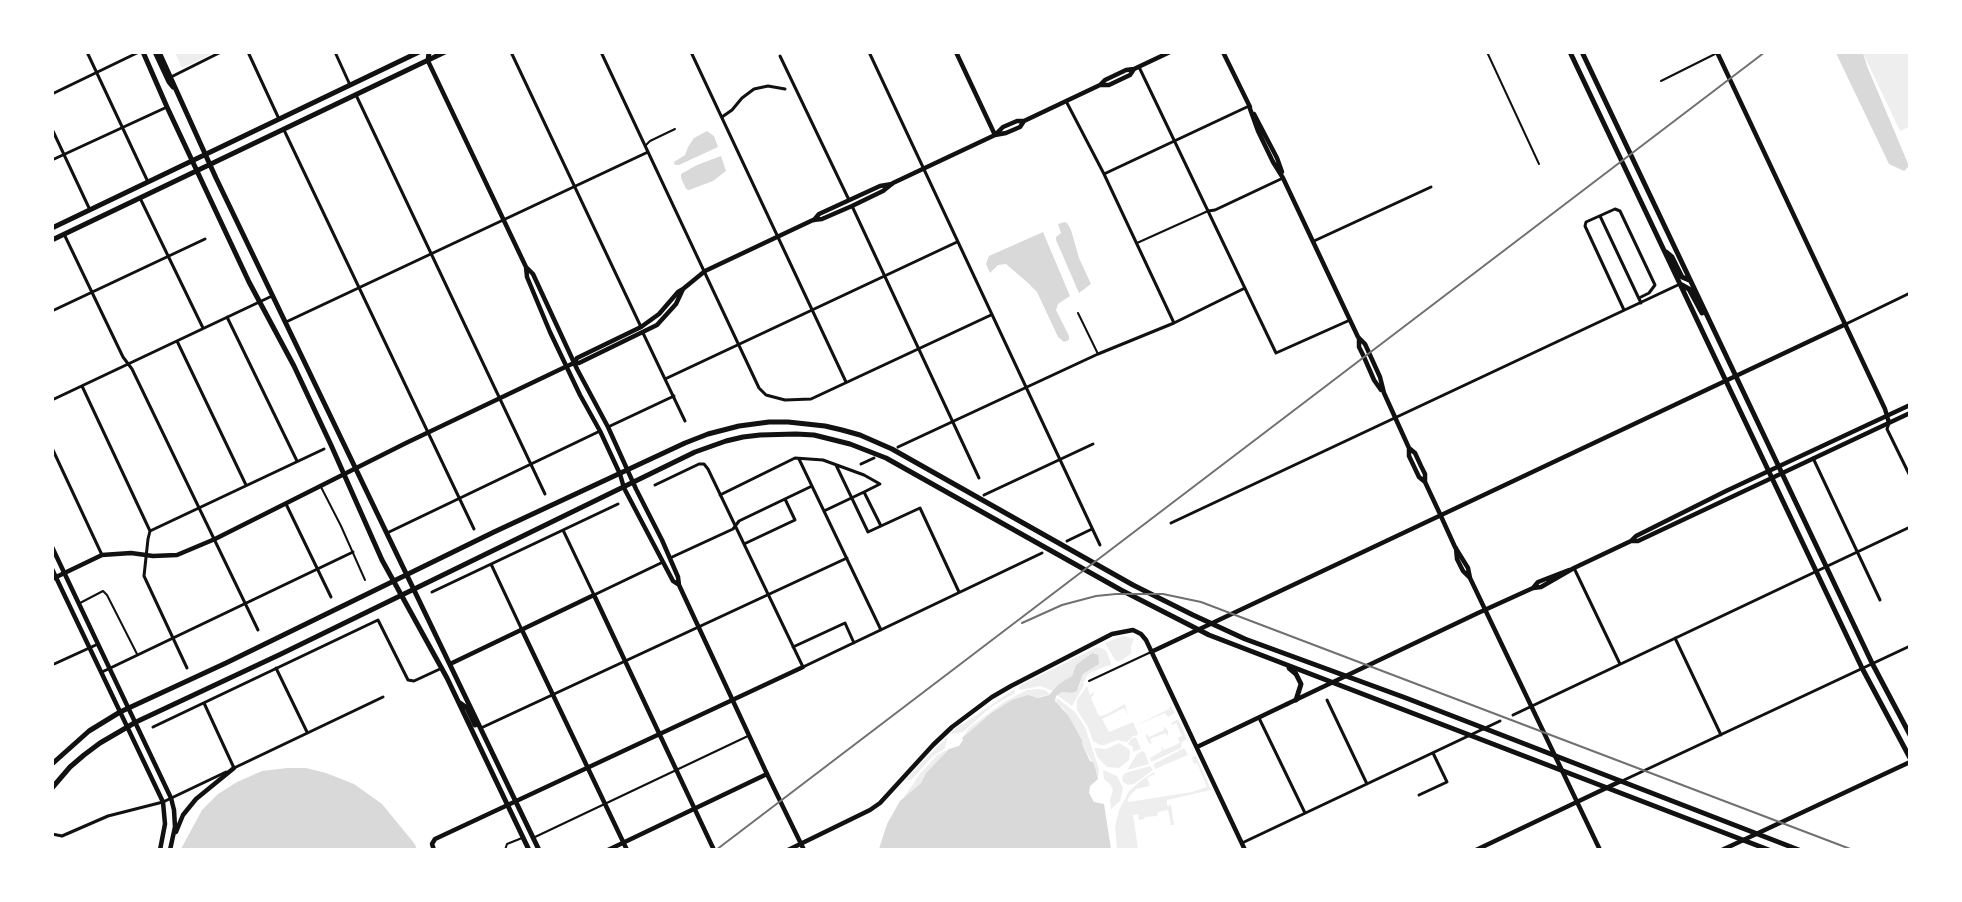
<!DOCTYPE html>
<style>
body{margin:0}
#map{position:relative;width:1962px;height:902px;overflow:hidden;background:#fff;font-family:"Space Grotesk",sans-serif}
canvas{display:block}
.frame{position:absolute;inset:0;border:54px solid #fff;pointer-events:none}
</style>
<div id="map">
<canvas width="1962" height="902"></canvas>
<div class="frame"></div>
</div>
<script>
const g = document.querySelector('canvas').getContext('2d');
g.lineJoin = 'round';
function fill(path, color) { g.fillStyle = color; g.fill(path, 'evenodd'); }
const toPath = rows => new Path2D(rows.map(r => 'M' + r).join(''));
function trace(path, color, width, dash) { g.strokeStyle = color; g.lineWidth = width; g.lineCap = dash ? 'butt' : 'round'; g.setLineDash(dash || []); g.stroke(path); }
const green = toPath([
 [175,53,214,53,182,68],
 [1863,53,1909,53,1909,127,1900,131],
 [1123,636,1134,639,1131,646,1131,654,1118,662,1115,660,1105,643],
 [1097,647,1104,649,1107,652,1111,664,1110,666,1106,666,1088,674,1083,683,1084,685,1072,706,1057,695,1062,692,1071,693,1079,688,1083,674,1096,666,1092,653,1076,665,1072,676,1053,691,1040,686,1020,690,1019,687,1021,685],
 [1087,686,1090,695,1093,692,1094,694,1091,698,1099,716,1105,715,1125,704,1128,716,1124,708,1102,719,1109,732,1133,722,1135,726,1169,709,1170,705,1175,713,1168,717,1165,713,1135,726,1138,735,1133,736,1127,742,1117,740,1105,745,1100,745,1093,741,1088,727,1077,710,1077,700],
 [1039,689,1045,690,1050,694,1035,698,990,714,962,738,969,728,1004,702,1027,690],
 [1013,690,1015,690,1015,693,991,707,963,732,951,734,959,725,963,724],
 [1057,698,1075,712,1085,727,1099,769,1098,779,1095,767,1082,744,1082,740,1068,715,1063,708,1056,703],
 [1178,719,1187,739,1182,742,1181,748,1151,762,1150,758,1162,751,1161,746,1164,750,1180,743,1178,738,1182,736,1176,723,1172,725,1171,723],
 [1163,726,1168,731,1168,736,1165,733,1150,739,1152,744,1149,743,1146,737,1146,733,1149,737,1164,730],
 [948,736,945,748,933,756,911,780,905,780],
 [1136,737,1141,749,1133,752,1133,747,1128,744,1131,739],
 [1119,743,1129,749,1130,753,1129,760,1119,768,1107,767,1098,758,1094,748,1106,749],
 [1184,748,1188,755,1155,769,1154,764],
 [949,749,926,773,921,783,902,800,919,775,937,755],
 [1142,751,1145,753,1149,764,1127,770,1137,754],
 [1196,756,1211,790,1167,800,1167,806,1171,805,1174,825,1171,825,1168,810,1158,812,1157,816,1145,817,1144,819,1139,820,1138,814,1133,815,1138,849,1117,849,1115,827,1119,810,1129,791,1143,779,1154,772,1155,774,1147,778,1150,786,1136,789,1129,797,1128,801,1129,802,1192,792,1207,787,1197,763,1194,764,1193,762,1192,757],
 [1150,766,1153,770,1134,784,1128,785,1123,782,1122,777,1125,773],
 [1103,770,1117,776,1123,788,1120,801,1111,809,1110,800,1113,790,1110,784,1104,779]
]);
const water = toPath([
 [1836,53,1863,53,1867,66,1909,166,1904,171,1889,164],
 [707,131,714,136,718,147,679,165,675,165,674,162,685,155,688,147,694,138],
 [721,156,726,171,713,181,689,190,686,189,681,178,681,174,697,165],
 [1065,222,1067,223,1071,230,1079,258,1091,284,1079,293,1056,240,1056,237,1061,233,1058,224],
 [1043,232,1070,296,1058,304,1056,310,1069,336,1069,340,1064,342,1058,337,1037,292,1027,282,1006,264,998,265,990,273,986,264,989,256],
 [1092,653,1098,655,1099,664,1083,674,1077,691,1071,693,1062,692,1056,696,1055,701,1068,715,1082,740,1082,744,1090,761,1093,762,1095,767,1098,779,1090,786,1089,793,1094,802,1104,804,1111,849,879,849,887,824,900,801,921,783,926,773,949,749,959,746,963,740,962,738,968,733,990,714,1012,700,1028,695,1037,698,1049,695,1059,684,1072,676,1076,665],
 [287,768,306,768,326,773,354,784,382,804,414,843,417,849,181,849,202,810,218,794,237,782,262,771]
]);
const service = toPath([
 [1487,52,1539,164],
 [1661,81,1717,53],
 [645,146,650,141,675,129],
 [1137,243,1208,211],
 [1078,313,1098,354],
 [321,487,341,526,365,580],
 [80,603,103,591,107,595,137,654],
 [1089,681,1151,652],
 [535,837,748,736],
 [505,850,507,844,522,838]
]);
const minor = toPath([
 [87,52,148,182],
 [248,52,279,119],
 [335,52,350,85],
 [511,52,641,327],
 [601,52,759,388,766,395,785,400,811,399,991,315],
 [691,52,846,382],
 [869,52,1100,545],
 [780,56,849,200],
 [1139,67,1276,353,1350,320],
 [171,77,221,52],
 [52,94,139,52],
 [356,95,545,494],
 [1066,101,1104,174,1174,323],
 [722,117,732,110,742,98,754,89,768,86,785,89],
 [52,129,90,210],
 [284,130,474,529],
 [52,160,167,107],
 [1104,174,1249,106],
 [140,198,203,328],
 [852,206,979,478],
 [1208,211,1215,210,1283,178],
 [1600,216,1641,303],
 [64,234,123,357,132,369,258,630],
 [1314,241,1431,187],
 [1624,310,1585,226,1586,222,1615,209,1620,211,1655,285,1649,293,1639,298],
 [52,311,205,239],
 [227,317,297,461],
 [286,322,648,152],
 [1846,324,1910,293],
 [643,333,685,421],
 [177,341,246,485],
 [665,379,957,242],
 [82,386,150,531],
 [52,400,272,296],
 [1889,423,1887,429,1910,476],
 [608,427,674,396],
 [898,447,1098,354,1174,323,1245,288],
 [52,448,102,555],
 [1813,458,1880,600],
 [799,459,881,630],
 [861,464,874,458],
 [836,465,868,532,881,526],
 [655,485,699,464,704,464,708,469,803,667,1042,553],
 [720,495,795,458,823,460,864,475,880,484,864,492,881,526,920,508,959,592],
 [984,495,1093,444],
 [286,504,331,597],
 [824,511,864,492],
 [1171,523,1680,284],
 [563,530,594,595,663,562],
 [150,531,324,449],
 [150,531,148,539,144,576,187,668],
 [387,533,600,431],
 [1067,541,1092,529],
 [744,544,795,520,785,499],
 [670,558,733,529,739,521,812,486],
 [491,564,522,630],
 [1574,568,1620,664],
 [432,592,618,504],
 [1675,638,1721,735],
 [793,647,845,623,854,643],
 [52,665,98,644],
 [276,668,307,732],
 [102,672,353,552],
 [1327,700,1367,784],
 [204,703,234,768],
 [1513,715,1910,527],
 [1259,718,1305,813],
 [153,727,378,620,408,680,414,681,442,668],
 [481,728,847,558],
 [234,768,383,697],
 [1622,781,1910,646],
 [1419,795,1447,782,1433,753],
 [52,834,62,836,108,816,163,802,226,772],
 [1242,843,1500,721]
]);
const tertiary = toPath([
 [956,52,995,135],
 [1223,52,1250,107],
 [1100,85,1109,85,1130,75,1134,69],
 [1249,106,1258,131,1273,162,1283,178,1358,337,1365,344,1380,377,1384,393,1409,448,1409,456,1419,477,1425,482],
 [1254,114,1277,158,1282,172],
 [996,134,1003,127,1017,121,1024,121],
 [814,220,819,214,880,186,892,184],
 [1359,338,1359,347,1364,357,1374,380,1381,390],
 [574,363,579,363,657,325,676,304,683,289],
 [1409,448,1415,453,1421,466,1425,474,1425,482,1440,514,1455,547,1468,568,1470,578,1600,850],
 [1456,548,1457,559,1463,571,1470,578],
 [52,579,102,555,131,553,153,556,177,555,215,539,406,443,561,369,574,363,577,358,641,327,659,314,678,292,683,289,705,271,813,220,822,219,852,206,883,191,893,183,995,135,1006,133,1020,127,1024,121,1100,85,1105,80,1126,70,1134,69,1170,52],
 [522,630,627,850],
 [1151,652,1846,324],
 [450,664,594,595,714,850],
 [1197,747,1287,704],
 [434,850,432,844,435,839,803,667],
 [608,850,767,774,804,850],
 [788,850,870,810,880,803,933,745,952,727,992,697,1011,686,1112,634,1133,630,1141,634,1146,640,1245,850],
 [1476,850,1621,781],
 [1722,850,1910,762]
]);
const secondary = toPath([
 [1717,52,1885,409,1889,423],
 [428,61,526,267,533,274,577,369,608,427,636,489,662,540,678,577,679,585,767,774],
 [526,267,527,277,550,332,580,395,600,431,620,474,624,488,673,581,679,585],
 [1631,541,1638,541,1910,413],
 [52,547,171,798,174,810,175,827,170,850],
 [52,569,163,802,165,824,160,850],
 [1533,588,1538,582,1569,570],
 [1287,704,1478,613,1533,588,1541,587,1574,568,1631,541,1636,536,1726,491,1910,405],
 [176,832,183,815,196,799,234,768]
]);
const primary = toPath([
 [143,52,167,107,249,282,294,366,331,445,382,560,447,678,529,850],
 [155,52,169,82,173,87],
 [159,52,216,178,539,850],
 [1570,52,1862,668,1910,758],
 [1582,52,1872,663,1910,735],
 [428,61,429,52],
 [52,228,419,52],
 [52,240,445,52],
 [1666,252,1672,257,1682,277,1689,280],
 [1680,284,1689,289,1702,313],
 [1289,668,1296,674,1301,684,1296,700],
 [460,703,467,708,475,725],
 [52,764,89,731,120,712,226,663,494,532,685,443,708,434,739,426,769,422,788,422,825,426,842,430,860,435,892,449,1133,585,1193,615,1245,639,1406,698,1799,850],
 [52,788,70,767,84,755,100,743,136,722,281,654,695,452,726,441,743,437,760,435,796,434,814,435,850,444,886,458,1121,590,1209,635,1769,850]
]);
const rail = toPath([
 [1022,623,1062,605,1096,596,1116,594,1163,594,1201,602,1853,850],
 [716,850,1765,52]
]);
fill(green, '#eee');
fill(water, '#d9d9d9');
trace(service, '#111', 2);
trace(minor, '#111', 3);
trace(tertiary, '#111', 4.5);
trace(secondary, '#111', 4.5);
trace(primary, '#111', 5);
trace(rail, '#707070', 2);
</script>
